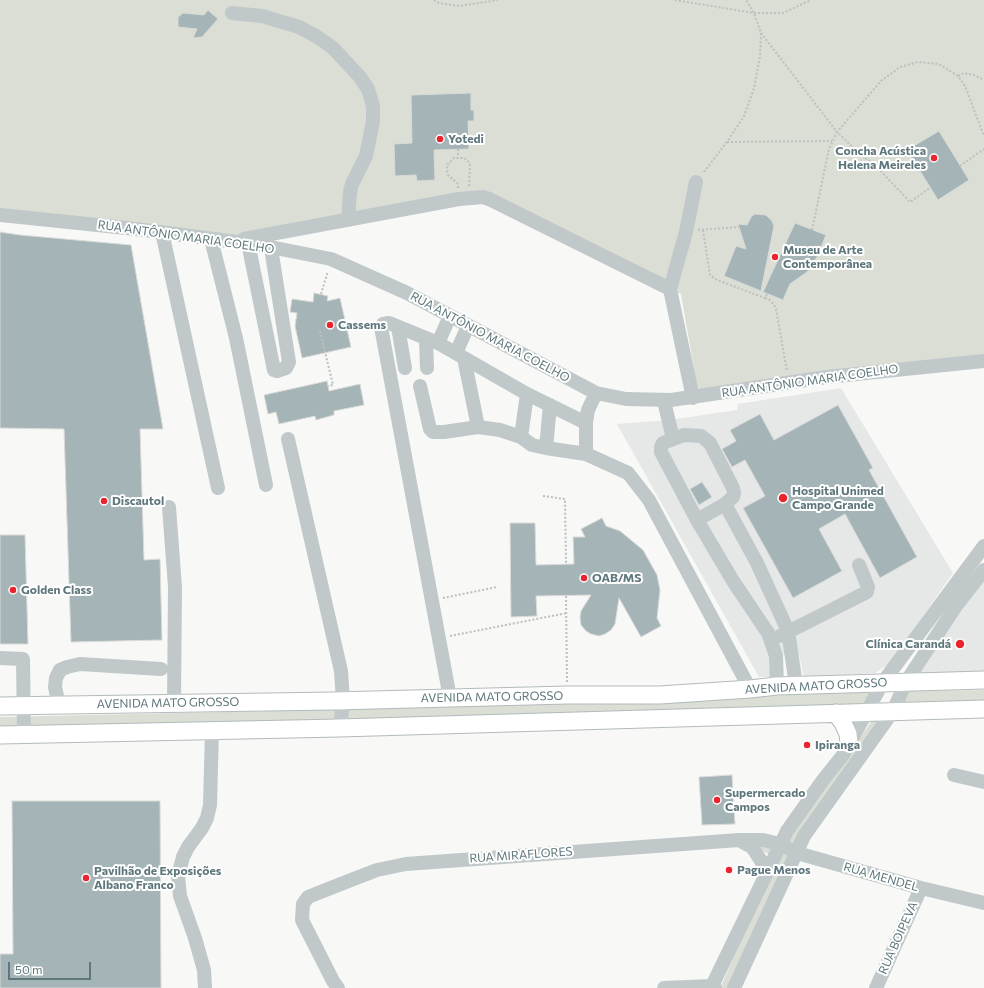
<!DOCTYPE html>
<meta charset="utf-8">
<style>
body{margin:0}
#map{position:relative;width:984px;height:988px;overflow:hidden;background:#f8f8f6;font-family:Commissioner,sans-serif}
canvas{display:block}
.scale{position:absolute;left:8px;top:962px;width:83px;height:18px;box-sizing:border-box;border:2px solid #5e777c;border-top:0;padding-left:5px;font-size:12px;line-height:14px;white-space:nowrap;color:#5e777c;-webkit-text-stroke:3px #fff;paint-order:stroke}
</style>
<div id="map">
<canvas width="984" height="988"></canvas>
<div class="scale">50 m</div>
</div>
<script>
const g = document.querySelector('canvas').getContext('2d');
g.lineJoin = 'round';
function fill(path, color) { g.fillStyle = color; g.fill(path, 'evenodd'); }
const toPath = rows => new Path2D(rows.map(r => 'M' + r).join(''));
function trace(path, color, width, dash) { g.strokeStyle = color; g.lineWidth = width; g.lineCap = dash ? 'butt' : 'round'; g.setLineDash(dash || []); g.stroke(path); }
function label(font, color, halo, rows, align = 'center') {
  g.font = font + ' Commissioner,sans-serif'; g.lineWidth = 4; g.setLineDash([]); g.textBaseline = 'middle'; g.strokeStyle = halo; g.fillStyle = color; for (const [text, x, y, turn = 0] of rows) {
    g.save(); g.translate(x, y); g.rotate((+turn || 0) * Math.PI / 180); g.textAlign = isNaN(turn) ? turn : align; if (halo) g.strokeText(text, 0, 0); g.fillText(text, 0, 0); g.restore();
  }
}
const built = toPath([
 [841,388,953,573,890,663,875,673,804,677,799,655,791,654,773,656,773,677,759,677,617,424,669,420,737,410,738,404],
 [984,574,984,676,913,678]
]);
const green = toPath([
 [0,0,984,0,984,356,701,390,697,386,681,294,490,198,241,236,0,209],
 [984,690,984,704,900,705,904,691],
 [873,692,864,709,0,733,0,717,452,707],
 [872,720,882,721,833,793,731,988,720,988,778,858,760,850,753,844,784,846,847,757]
]);
const building = toPath([
 [208,10,218,19,202,37,193,38,197,29,178,27,178,17,183,13,204,15,208,10],
 [471,93,471,110,474,110,474,121,468,121,469,149,434,150,435,180,417,181,416,175,395,176,394,144,412,143,411,95,471,93],
 [939,131,969,180,938,200,907,150,939,131],
 [755,214,766,215,772,221,774,226,761,291,724,276,736,246,746,249,738,224,747,225,751,217,755,214],
 [795,223,826,235,817,257,807,272,790,284,783,300,763,292,795,223],
 [0,232,20,235,131,245,163,429,140,429,144,560,160,559,162,640,71,642,64,429,0,428,0,232],
 [314,293,328,296,327,301,340,298,351,347,302,358,295,326,297,313,290,312,292,299,313,302,314,293],
 [327,381,329,391,360,384,364,405,334,411,334,415,316,420,315,416,279,424,276,412,268,414,264,395,327,381],
 [838,405,873,468,869,470,917,557,880,578,845,514,819,529,842,571,793,598,743,508,765,496,745,460,732,467,722,449,736,441,730,430,760,414,774,440,838,405],
 [702,482,712,497,699,505,690,489,702,482],
 [602,518,606,526,620,531,643,550,657,575,660,590,657,618,661,626,641,637,619,598,615,624,611,630,605,634,599,636,591,634,586,631,581,625,580,618,581,611,591,595,536,596,537,616,511,617,510,523,535,523,536,565,574,564,573,537,585,537,581,529,602,518],
 [0,535,25,535,28,644,0,644,0,535],
 [732,775,735,824,702,825,699,777,732,775],
 [12,801,160,801,161,988,0,988,0,954,13,954,12,801]
]);
const path = toPath([
 [434,0,439,3,459,6,498,0],
 [675,0,754,13,783,13,811,0],
 [761,33,837,132,881,81,900,67,918,62,939,64,958,76,965,86,984,136],
 [958,76,964,73,974,75,984,80],
 [727,142,832,141],
 [458,149,458,158],
 [960,166,984,149],
 [704,172,727,142,744,116,754,88,760,57,761,33,754,13,746,0],
 [458,188,458,184,448,175,447,170,447,165,454,158,464,158,468,161,470,165,469,186],
 [698,230,739,227],
 [703,230,710,275,717,280,765,298,767,294],
 [812,230,829,149,837,132,860,154,876,166,910,202,930,188],
 [321,294,328,271],
 [765,298,770,300,774,305,776,309,787,371],
 [320,331,333,385,328,386],
 [543,496,565,499,566,564],
 [566,596,567,682],
 [443,598,497,587],
 [450,636,567,613]
]);
const minor = toPath([
 [232,13,262,16,299,27,316,36,333,48,360,77,368,89,373,106,373,121,366,156,352,184,350,192,348,220],
 [0,215,136,229,260,245,331,259,407,293,596,393,626,399,671,400,827,377,984,361],
 [162,232,218,488],
 [211,239,236,338,266,485],
 [244,239,459,199,483,197,489,199,670,289],
 [248,243,274,370,277,371,286,368,289,362,271,248],
 [398,327,405,368],
 [426,339,427,368],
 [438,343,450,316],
 [456,353,468,326],
 [464,358,478,427,500,430,521,437,532,445,546,448,586,454],
 [420,386,430,429,433,432,444,432,478,427],
 [596,393,588,410,586,423,586,454,628,473,649,500,750,689],
 [693,398,670,289,686,232,696,182],
 [664,401,673,439],
 [521,437,527,394],
 [288,439,341,671,343,701,340,728],
 [546,448,550,405],
 [725,504,757,563,788,631,796,685],
 [169,507,175,587,174,703],
 [697,520,725,504,733,497,734,493,733,488,710,443,701,436,684,435,663,443,661,447,661,452,697,520,733,581,768,633,776,656,777,686],
 [780,636,867,592,868,587,859,565],
 [0,658,23,659,24,734],
 [450,698,381,327,383,324,389,323,438,343,527,394,586,423],
 [59,705,55,687,56,678,60,670,67,667,80,664,161,669],
 [954,775,984,782],
 [739,840,752,847,767,870],
 [205,988,204,970,195,938,180,896,178,876,183,857,188,847,202,828,207,818,210,805,212,730],
 [338,988,333,981,302,920,303,904,308,897,351,880,377,870,406,864,739,840,763,840,780,844,797,853,921,888,984,903],
 [664,988,712,986,715,988],
 [711,988,787,831,823,780,843,755,883,682,984,546],
 [734,988,804,836,893,711,906,682,956,606,984,570],
 [876,988,921,888]
]);
const major = toPath([
 [0,706,334,701,567,695,660,695,750,689,777,686,984,680],
 [836,713,843,723,848,734,849,744],
 [0,735,340,728,984,709]
]);
const markers = [
 [440,139,4,"#ea242d"],
 [934,158,4,"#ea242d"],
 [775,257,4,"#ea242d"],
 [330,325,4,"#ea242d"],
 [783,498,5,"#ea242d"],
 [104,501,4,"#ea242d"],
 [584,578,4,"#ea242d"],
 [13,590,4,"#ea242d"],
 [960,644,5,"#ea242d"],
 [807,745,4,"#ea242d"],
 [717,800,4,"#ea242d"],
 [729,870,4,"#ea242d"],
 [86,878,4,"#ea242d"]
];
const poiNames = [
 ["Yotedi",448,139],
 ["Concha Acústica",926,151,"right"],
 ["Helena Meireles",926,165,"right"],
 ["Museu de Arte",783,250],
 ["Contemporânea",783,264],
 ["Cassems",338,325],
 ["Hospital Unimed",792,491],
 ["Campo Grande",792,505],
 ["Discautol",112,501],
 ["OAB/MS",592,578],
 ["Golden Class",21,590],
 ["Clínica Carandá",951,644,"right"],
 ["Ipiranga",815,745],
 ["Supermercado",725,793],
 ["Campos",725,807],
 ["Pague Menos",737,870],
 ["Pavilhão de Exposições",94,871],
 ["Albano Franco",94,885]
];
const streetNames = [
 ["RUA ANTÔNIO MARIA COELHO",186,237,8],
 ["RUA ANTÔNIO MARIA COELHO",490,337,28],
 ["RUA ANTÔNIO MARIA COELHO",810,381,-8],
 ["AVENIDA MATO GROSSO",816,686,-3],
 ["AVENIDA MATO GROSSO",492,697,-1],
 ["AVENIDA MATO GROSSO",168,703,-1],
 ["RUA MIRAFLORES",521,855,-4],
 ["RUA MENDEL",881,877,16],
 ["RUA BOIPEVA",898,938,-66]
];
fill(built, '#e6e8e7');
fill(green, '#daded4');
fill(building, '#a5b4b6');
trace(building, '#dadad8', 1);
trace(major, '#b2bbbc', 19);
trace(path, '#bbc0c1', 2, [2, 2]);
trace(minor, '#c1c8ca', 14);
trace(major, '#fff', 17);
for (const [x, y, r, color] of markers) { const dot = new Path2D(); dot.arc(x, y, r, 0, 2 * Math.PI); g.fillStyle = color; g.fill(dot); trace(dot, '#fff', 1.5); }
label('bold 12px', '#5e777c', '#fff', poiNames, 'left');
label('12px', '#5e777c', '#fff', streetNames);
</script>
